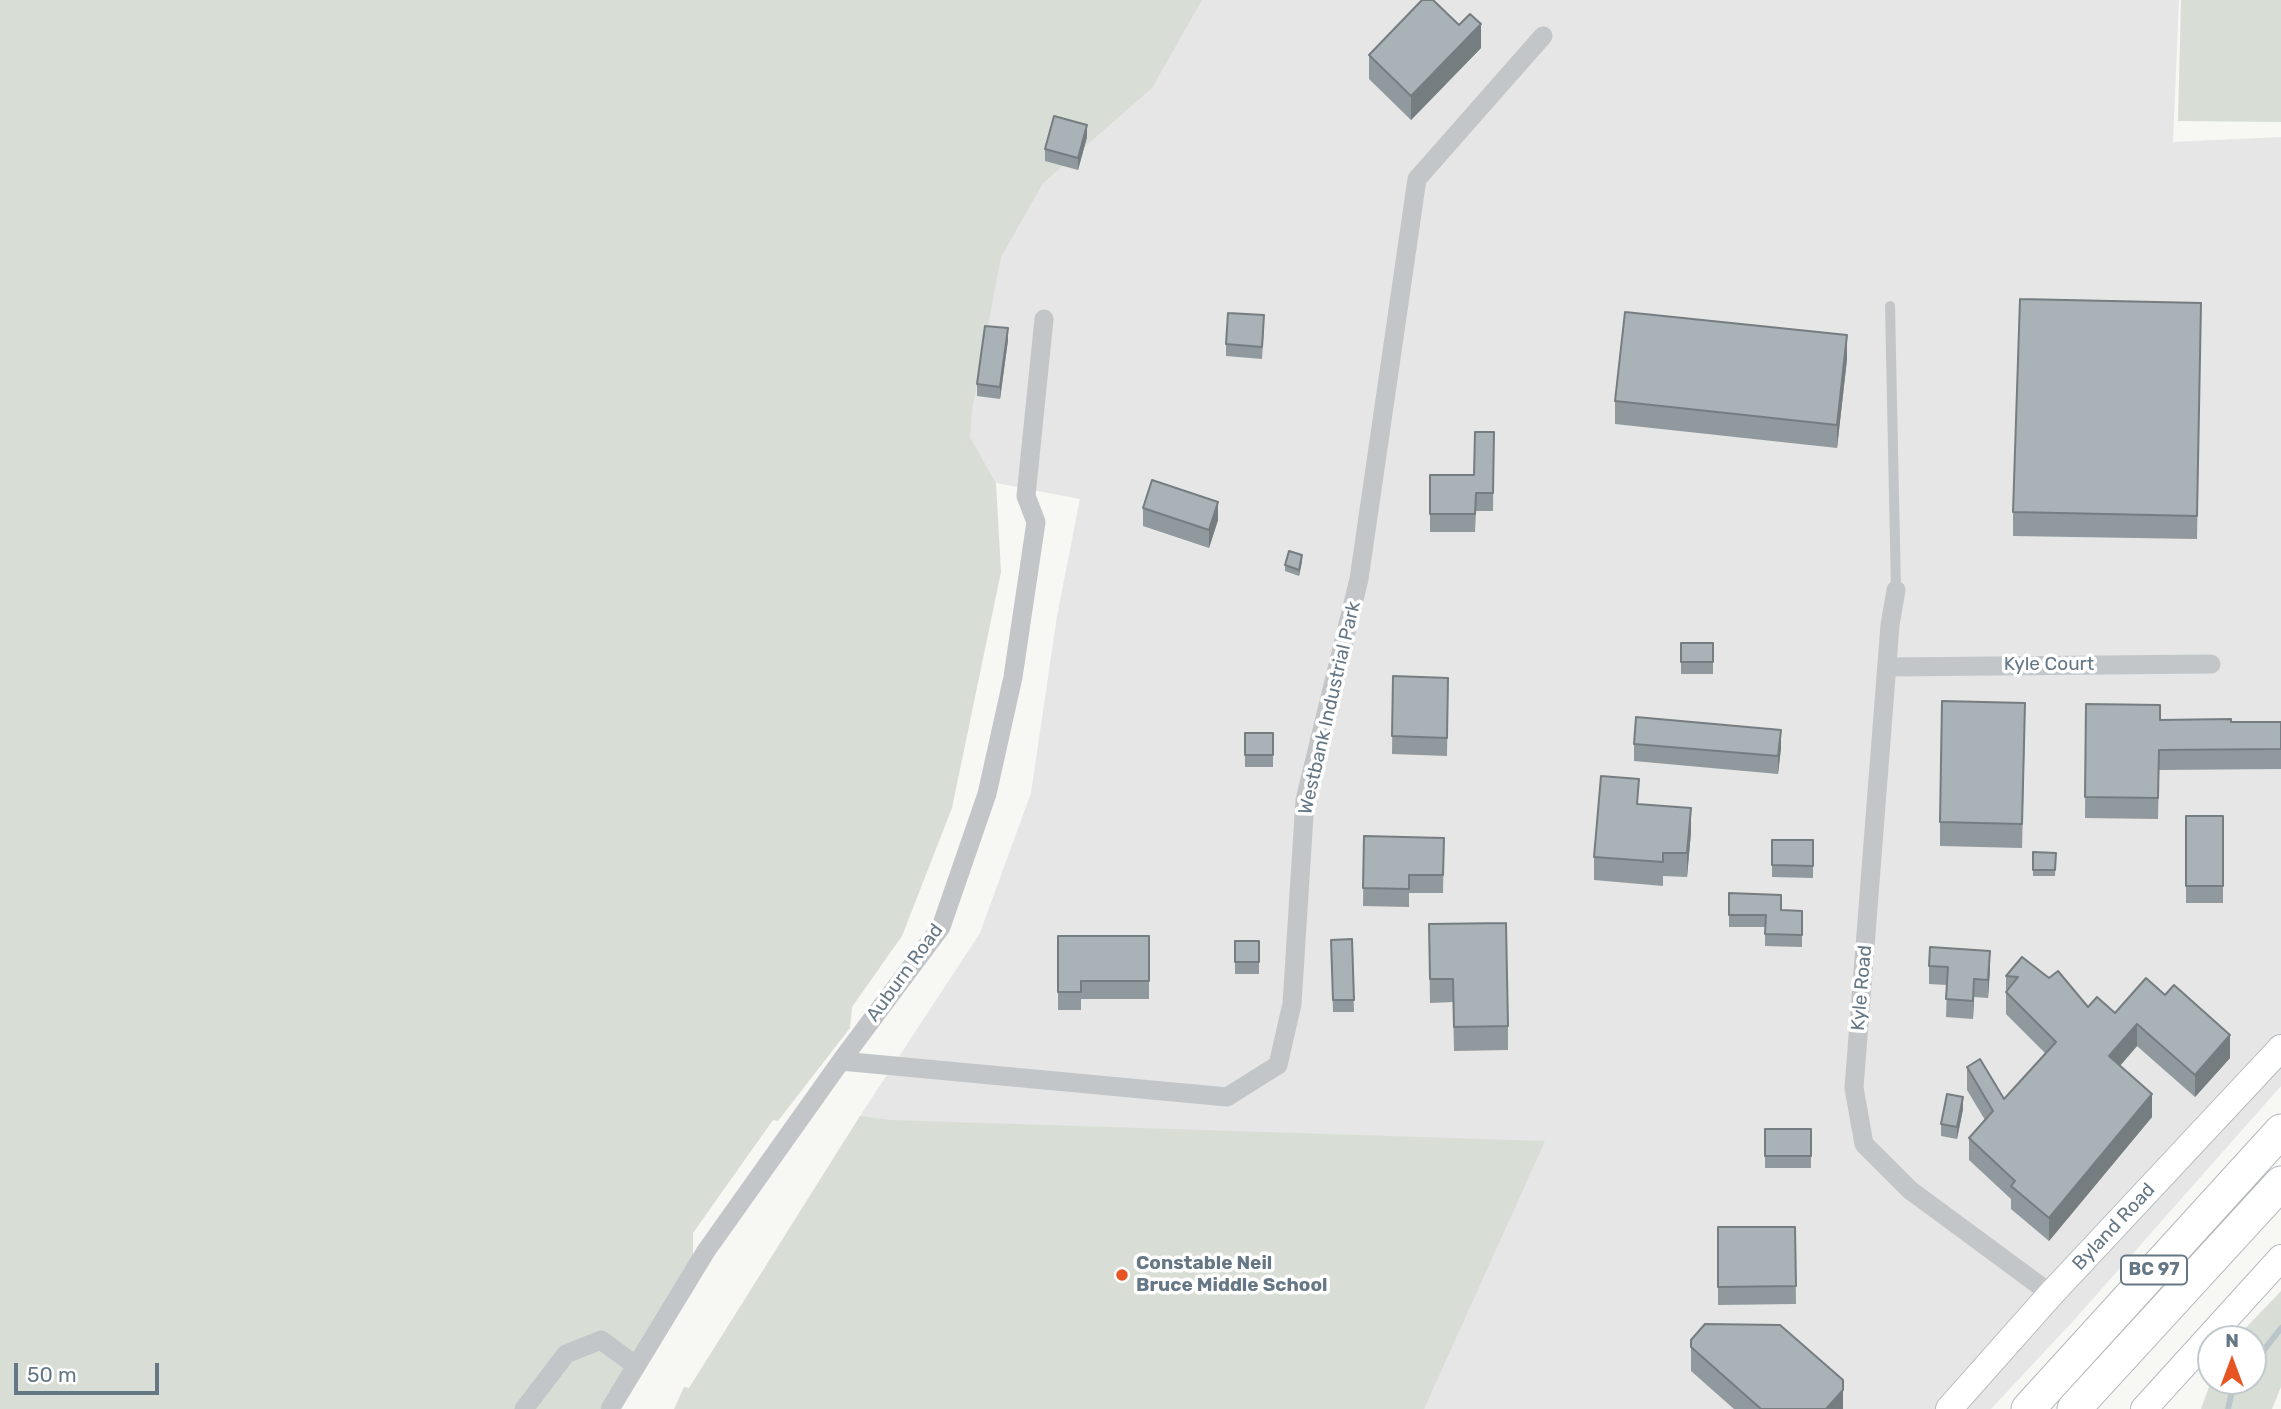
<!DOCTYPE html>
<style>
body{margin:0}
#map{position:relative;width:2281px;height:1409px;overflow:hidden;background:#f7f7f4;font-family:Rubik,sans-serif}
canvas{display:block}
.north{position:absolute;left:2197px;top:1325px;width:70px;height:70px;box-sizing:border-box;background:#fff;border:2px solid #c1c9ce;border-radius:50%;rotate:0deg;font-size:19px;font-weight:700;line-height:28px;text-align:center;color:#657785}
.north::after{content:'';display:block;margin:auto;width:24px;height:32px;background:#e75524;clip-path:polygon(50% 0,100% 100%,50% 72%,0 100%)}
.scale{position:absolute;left:14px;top:1363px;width:145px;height:32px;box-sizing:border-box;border:4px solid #657785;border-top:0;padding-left:9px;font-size:21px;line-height:24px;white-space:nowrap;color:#657785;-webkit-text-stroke:5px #fff;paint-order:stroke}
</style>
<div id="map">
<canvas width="2281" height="1409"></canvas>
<div class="north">N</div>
<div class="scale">50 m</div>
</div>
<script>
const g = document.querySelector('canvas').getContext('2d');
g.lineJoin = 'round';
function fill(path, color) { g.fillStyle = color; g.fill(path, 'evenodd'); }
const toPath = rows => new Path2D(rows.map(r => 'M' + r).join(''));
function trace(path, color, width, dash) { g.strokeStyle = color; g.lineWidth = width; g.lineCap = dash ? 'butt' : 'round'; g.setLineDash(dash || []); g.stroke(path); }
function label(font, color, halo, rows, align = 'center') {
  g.font = font + ' Rubik,sans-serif'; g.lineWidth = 7; g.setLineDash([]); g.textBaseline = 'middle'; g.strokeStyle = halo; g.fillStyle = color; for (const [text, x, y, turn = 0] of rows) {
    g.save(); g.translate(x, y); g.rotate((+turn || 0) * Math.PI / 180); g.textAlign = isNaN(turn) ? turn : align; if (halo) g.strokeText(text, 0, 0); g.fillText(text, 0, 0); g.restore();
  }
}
const built = toPath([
 [1180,0,2179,0,2173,142,2281,137,2281,1086,2075,1319,1991,1409,676,1409,860,1116,980,933,1031,793,1057,616,1080,499,996,483,936,378,934,202]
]);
const green = toPath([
 [0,0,1202,0,1152,88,1043,183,1001,257,972,410,970,437,996,483,1001,572,952,808,902,936,852,1007,850,1028,778,1121,773,1120,693,1233,693,1268,652,1338,600,1409,0,1409],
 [2181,0,2281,0,2281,122,2178,121],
 [860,1116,891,1120,1545,1141,1424,1409,674,1409,684,1387,689,1388],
 [2281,1291,2281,1387,2272,1409,2201,1409,2211,1381,2253,1381,2253,1339,2235,1339]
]);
const stream = toPath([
 [2253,1364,2281,1328],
 [2228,1409,2232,1391,2240,1381]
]);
const lane = toPath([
 [1890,306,1896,590]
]);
const street = toPath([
 [1896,590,1890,625,1854,1088,1864,1144,1910,1190,2051,1294],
 [1887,667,2211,664],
 [841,1061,1227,1097,1278,1065,1292,1004,1305,800,1359,579,1417,179,1543,36],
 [524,1409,566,1354,601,1340,635,1365],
 [610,1409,706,1251,841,1061,941,927,987,794,1013,677,1036,522,1026,496,1044,319]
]);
const secondary = toPath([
 [1949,1409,2051,1294,2281,1048],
 [2144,1409,2281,1258]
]);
const highway = toPath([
 [2028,1409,2281,1131],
 [2074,1409,2281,1183]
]);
const wall = toPath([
 [1481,48,1411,120,1369,79,1369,55],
 [1087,137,1078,170,1045,161,1045,149],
 [2201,303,2197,539,2013,536,2013,512],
 [1264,327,1262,359,1226,356,1226,344],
 [1008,340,1000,399,977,396,977,384],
 [1847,359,1837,448,1615,424,1615,401],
 [1494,432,1493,511,1476,511,1475,532,1430,532,1430,475,1474,475],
 [1143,508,1218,520,1209,548,1143,526],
 [1302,561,1299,576,1285,571,1285,565],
 [1681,643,1713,643,1713,674,1681,674],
 [1393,676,1448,678,1447,756,1392,754],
 [2086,704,2160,720,2281,722,2281,769,2159,770,2158,819,2085,818],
 [2025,727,2022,848,1940,846,1940,822],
 [1245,733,1273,733,1273,767,1245,767],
 [1634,744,1781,748,1778,774,1634,761],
 [1639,804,1691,832,1687,877,1663,876,1663,886,1594,880,1594,857],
 [2186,816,2223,816,2223,903,2186,903],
 [1364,836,1444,838,1443,893,1409,893,1409,907,1363,906],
 [1772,840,1813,840,1813,878,1772,877],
 [2033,852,2056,853,2055,876,2033,876],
 [1729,893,1781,910,1802,911,1802,947,1765,946,1765,927,1729,927],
 [1429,924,1508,1026,1508,1050,1454,1051,1453,1002,1430,1003],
 [1058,936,1149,936,1149,999,1081,999,1081,1010,1058,1010],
 [1352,939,1354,1012,1333,1012,1331,940],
 [1235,941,1259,941,1259,974,1235,974],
 [2022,957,2088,1007,2115,1013,2230,1058,2195,1097,2137,1046,2120,1066,2152,1117,2049,1241,2011,1209,2011,1199,1969,1160,1969,1138,1985,1120,1967,1090,1967,1067,2004,1099,2046,1054,2006,1014,2006,976],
 [1929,966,1990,969,1988,998,1974,997,1973,1019,1946,1017,1947,985,1929,984],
 [1963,1109,1957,1139,1941,1136,1941,1124],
 [1765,1129,1811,1129,1811,1168,1765,1168],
 [1718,1227,1795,1227,1796,1304,1718,1305],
 [1691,1340,1843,1380,1843,1409,1734,1409,1691,1371]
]);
const shadedWall = toPath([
 [1481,24,1481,48,1411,120,1411,96],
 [1087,125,1087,137,1078,170,1078,158],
 [1008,328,1008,340,1000,399,1000,387],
 [1847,335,1847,359,1837,448,1837,425],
 [1218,502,1218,520,1209,548,1209,530],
 [1302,555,1302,561,1299,576,1299,570],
 [1781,730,1781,748,1778,774,1778,756],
 [1691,808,1691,832,1687,877,1687,853],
 [1990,951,1990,969,1988,998,1988,980],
 [1974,979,1974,997,1973,1019,1973,1001],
 [2137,1024,2137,1046,2109,1078,2109,1056],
 [2230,1035,2230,1058,2195,1097,2195,1075],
 [2152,1094,2152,1117,2049,1241,2049,1218],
 [1963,1097,1963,1109,1957,1139,1957,1127],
 [1843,1380,1843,1409,1826,1409]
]);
const building = toPath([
 [1422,0,1433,0,1459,25,1470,14,1481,24,1411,96,1369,55,1422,0],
 [1054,116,1087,125,1078,158,1045,149,1054,116],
 [2020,299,2201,303,2197,516,2013,512,2020,299],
 [1625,312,1847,335,1837,425,1615,401,1625,312],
 [1228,313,1264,315,1262,347,1226,344,1228,313],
 [985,326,1008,328,1000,387,977,384,985,326],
 [1475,432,1494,432,1493,493,1476,493,1475,514,1430,514,1430,475,1474,475,1475,432],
 [1152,480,1218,502,1209,530,1143,508,1152,480],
 [1289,551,1302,555,1299,570,1285,565,1289,551],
 [1681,643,1713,643,1713,662,1681,662,1681,643],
 [1393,676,1448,678,1447,738,1392,736,1393,676],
 [1942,701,2025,703,2022,824,1940,822,1942,701],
 [2086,704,2160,705,2160,720,2231,719,2231,722,2281,722,2281,749,2159,750,2158,798,2085,797,2086,704],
 [1636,717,1781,730,1778,756,1634,744,1636,717],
 [1245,733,1273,733,1273,755,1245,755,1245,733],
 [1601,776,1639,779,1637,804,1691,808,1687,853,1663,853,1663,862,1594,857,1601,776],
 [2186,816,2223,816,2223,886,2186,886,2186,816],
 [1364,836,1444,838,1443,875,1409,875,1409,889,1363,888,1364,836],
 [1772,840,1813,840,1813,866,1772,865,1772,840],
 [2033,852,2056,853,2055,870,2033,870,2033,852],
 [1729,893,1781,895,1781,910,1802,911,1802,935,1765,934,1766,915,1729,915,1729,893],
 [1506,923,1508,1026,1454,1027,1453,979,1430,979,1429,924,1506,923],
 [1058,936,1149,936,1149,981,1081,981,1081,992,1058,992,1058,936],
 [1352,939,1354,1000,1333,1000,1331,940,1352,939],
 [1235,941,1259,941,1259,962,1235,962,1235,941],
 [1930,947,1990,951,1988,980,1974,979,1973,1001,1946,999,1948,967,1929,966,1930,947],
 [2022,957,2049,978,2058,971,2088,1007,2097,997,2115,1013,2146,978,2165,995,2174,985,2230,1035,2195,1075,2137,1024,2109,1056,2152,1094,2049,1218,2011,1186,2015,1181,1969,1138,1993,1111,1967,1067,1980,1059,2004,1099,2056,1042,2006,992,2018,977,2006,976,2022,957],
 [1947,1094,1963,1097,1957,1127,1941,1124,1947,1094],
 [1765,1129,1811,1129,1811,1156,1765,1156,1765,1129],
 [1718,1227,1795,1227,1796,1286,1718,1287,1718,1227],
 [1705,1324,1780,1325,1843,1380,1843,1390,1826,1409,1761,1409,1691,1347,1691,1340,1705,1324]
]);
const markers = [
 [1122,1275,7,"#e75524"]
];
const shields = [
 [2154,1270,66]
];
const shieldNames = [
 ["BC 97",2154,1270]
];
const streetNames = [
 ["Kyle Court",2049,665],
 ["Westbank Industrial Park",1330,708,-77],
 ["Auburn Road",905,973,-54],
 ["Kyle Road",1862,988,-85],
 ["Byland Road",2114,1227,-47]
];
const poiNames = [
 ["Constable Neil",1136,1264],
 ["Bruce Middle School",1136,1286]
];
fill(built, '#e5e6e5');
fill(green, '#d8ded5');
trace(stream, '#bac6ca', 6);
trace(secondary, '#b4babe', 28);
trace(highway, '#b5b9bc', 35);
trace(lane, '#c2c6c9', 10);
trace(street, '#c2c6c9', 19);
trace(secondary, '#fff', 26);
trace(highway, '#fff', 33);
fill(wall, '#90999d');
fill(shadedWall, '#767d80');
fill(building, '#a8b2b7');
trace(building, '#767d80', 2);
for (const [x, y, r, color] of markers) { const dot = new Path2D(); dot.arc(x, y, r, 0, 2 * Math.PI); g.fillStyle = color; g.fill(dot); trace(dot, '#fff', 2.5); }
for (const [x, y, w] of shields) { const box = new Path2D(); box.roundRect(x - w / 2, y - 14.5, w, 29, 5); g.fillStyle = '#fff'; g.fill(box); trace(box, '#657785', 2); }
label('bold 18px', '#657785', null, shieldNames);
label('19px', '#657785', '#fff', streetNames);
label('bold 19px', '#657785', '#fff', poiNames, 'left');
</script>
